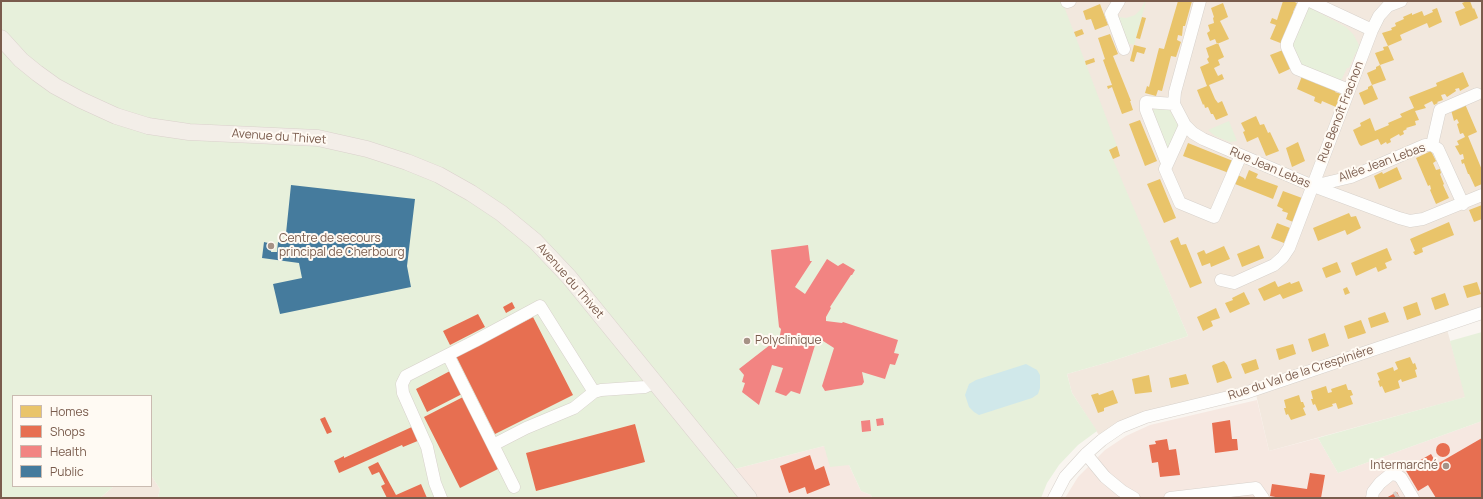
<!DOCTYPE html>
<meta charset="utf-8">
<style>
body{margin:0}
#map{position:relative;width:1483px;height:499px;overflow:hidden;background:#f9f5f0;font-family:Manrope,sans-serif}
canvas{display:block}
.frame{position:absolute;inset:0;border:2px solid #7a5c4d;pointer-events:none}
.legend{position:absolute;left:12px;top:395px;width:140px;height:92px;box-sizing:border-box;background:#fffaf3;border:1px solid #cabbb1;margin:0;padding:5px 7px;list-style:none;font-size:12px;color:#7a5c4d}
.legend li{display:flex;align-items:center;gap:8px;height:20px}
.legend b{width:20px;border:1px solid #cabbb1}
</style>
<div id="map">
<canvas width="1483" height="499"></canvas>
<div class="frame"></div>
<ul class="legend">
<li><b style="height:11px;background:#e9c46a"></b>Homes</li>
<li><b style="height:11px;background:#e76f51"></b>Shops</li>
<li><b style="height:11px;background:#f28482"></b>Health</li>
<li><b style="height:11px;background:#457b9d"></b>Public</li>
</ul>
</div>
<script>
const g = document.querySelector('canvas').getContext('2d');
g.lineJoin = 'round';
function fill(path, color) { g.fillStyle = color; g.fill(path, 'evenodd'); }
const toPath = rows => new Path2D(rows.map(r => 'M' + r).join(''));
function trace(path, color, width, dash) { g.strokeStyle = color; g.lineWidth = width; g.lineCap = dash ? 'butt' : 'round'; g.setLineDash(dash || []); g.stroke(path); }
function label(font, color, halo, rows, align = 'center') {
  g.font = font + ' Manrope,sans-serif'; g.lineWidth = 4; g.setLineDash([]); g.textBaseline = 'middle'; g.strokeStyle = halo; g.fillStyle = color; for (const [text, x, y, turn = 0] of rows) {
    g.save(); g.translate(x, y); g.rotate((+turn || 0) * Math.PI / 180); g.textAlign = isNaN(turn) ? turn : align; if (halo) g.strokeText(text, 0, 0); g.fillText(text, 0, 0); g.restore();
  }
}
const residential = toPath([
 [1056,1,1482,1,1482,313,1446,326,1466,397,1269,451,1255,390,1121,427,1102,440,1072,393,1067,374,1109,362,1188,336,1113,162],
 [151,475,160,489,158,498,100,498,114,486,151,486]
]);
const commercial = toPath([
 [1257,400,1269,451,1318,438,1338,473,1482,421,1482,498,1065,498,1078,477,1105,450,1126,436,1150,425],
 [824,446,849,465,861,491,871,495,872,498,749,498,727,471]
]);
const green = toPath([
 [1,1,1062,1,1117,146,1109,150,1188,336,1109,362,1067,374,1072,393,1097,431,1078,445,1059,465,1047,483,1041,498,872,498,871,495,861,491,849,465,830,467,824,446,727,471,749,498,158,498,160,489,151,475,151,396,13,396,13,486,114,486,100,498,1,498],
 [1145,1,1146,1,1134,45,1126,43,1118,17,1126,18,1135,15,1141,9],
 [1307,6,1346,27,1353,34,1358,43,1360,49,1359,54,1356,52,1349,68,1347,68,1340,83,1297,63,1291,46],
 [1168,107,1179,127,1169,152,1152,112,1155,108],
 [1229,121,1237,141,1230,142,1215,136,1208,130],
 [1482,332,1482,421,1338,473,1318,438,1465,397,1450,341]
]);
const water = toPath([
 [1026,364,1037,370,1040,375,1040,388,1038,394,1032,398,979,415,974,412,969,407,965,395,969,384,976,380]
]);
const homes = toPath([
 [1178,1,1192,1,1185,26,1183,26,1182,36,1178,35,1177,40,1181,42,1176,57,1171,56,1162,91,1158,90,1156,96,1145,93,1147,86,1149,87,1159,48,1164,49],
 [1283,1,1292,1,1297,3,1293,12,1295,12,1293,18,1292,17,1283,44,1270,39,1276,25,1270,23,1272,18,1277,20],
 [1467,1,1470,1,1473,9,1474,8,1478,18,1460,26,1455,12,1465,8,1462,3],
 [1223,3,1228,17,1220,21,1229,39,1217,44,1215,39,1210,41,1207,33,1210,31,1208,25,1214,23,1213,18,1214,17,1211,8],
 [1100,4,1108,25,1095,30,1091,19,1086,20,1083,11],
 [1437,8,1442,22,1429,28,1427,23,1400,35,1402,40,1388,46,1382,33,1392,30,1391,28,1396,26,1395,23,1404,19,1403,17,1412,13,1412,15,1422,11,1424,16,1433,12,1432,10],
 [1142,17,1146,18,1140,39,1136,38],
 [1082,29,1084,34,1076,37,1074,32],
 [1110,34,1118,54,1113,56,1131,101,1130,101,1133,110,1122,114,1112,87,1108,89,1107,86,1112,85,1103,60,1105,59,1098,38],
 [1218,43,1224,57,1218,60,1220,65,1214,68,1218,76,1222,74,1224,79,1209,85,1215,99,1218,103,1222,101,1228,115,1216,120,1213,114,1211,114,1208,107,1205,108,1204,104,1203,105,1197,90,1207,86,1200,67,1209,63,1207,59,1209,57,1206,48],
 [1134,45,1146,48,1144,54,1137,52,1134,62,1130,61],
 [1388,46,1394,60,1380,65,1375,53,1384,50,1383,47],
 [1283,50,1292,68,1279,74,1270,55],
 [1094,58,1095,62,1086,65,1085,61],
 [1380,65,1386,80,1372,85,1378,99,1364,105,1359,93,1368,89,1368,87,1372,85,1367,73,1376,69,1376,67],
 [1463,72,1469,86,1460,91,1459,88,1455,89,1456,91,1447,97,1445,94,1441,95,1443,100,1437,102,1438,103,1434,105,1432,101,1424,105,1426,108,1415,111,1419,120,1415,121,1416,125,1406,128,1407,129,1403,131,1404,134,1400,136,1399,134,1390,139,1391,142,1387,144,1386,142,1381,145,1378,139,1361,146,1359,144,1353,130,1361,126,1360,123,1370,118,1375,131,1389,125,1388,123,1402,117,1400,114,1414,108,1409,97,1437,86,1436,83],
 [1302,76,1316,82,1315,83,1336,90,1335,92,1341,94,1336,107,1322,101,1321,104,1314,101,1315,97,1297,89],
 [1465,104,1477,132,1468,136,1482,170,1482,184,1475,187,1469,174,1468,174,1464,163,1462,164,1461,160,1464,159,1463,154,1460,155,1455,146,1459,145,1457,141,1465,137,1463,133,1460,134,1457,124,1459,123,1457,119,1454,121,1451,110],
 [1256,116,1260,125,1264,124,1268,133,1270,132,1279,151,1266,156,1258,137,1247,142,1243,132,1245,131,1241,123],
 [1140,120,1157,161,1145,166,1129,124],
 [1298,142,1305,161,1292,167,1286,148],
 [1188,143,1233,161,1229,173,1183,156],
 [1117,146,1120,156,1113,159,1109,150],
 [1431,151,1436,161,1433,163,1436,170,1440,169,1441,173,1440,174,1444,184,1443,185,1449,198,1436,204,1430,190,1431,189,1430,185,1428,186,1416,158],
 [1397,167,1402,179,1379,189,1374,176,1382,172,1383,174],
 [1249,170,1258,174,1256,178,1278,186,1273,199,1235,184,1238,175,1244,178,1245,180],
 [1160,179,1176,218,1164,223,1147,184],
 [1283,191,1302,198,1293,222,1286,219,1288,213,1282,211,1283,209,1277,206],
 [1482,205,1482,219,1474,222,1469,210],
 [1349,213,1351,217,1356,216,1361,228,1347,235,1345,230,1318,241,1313,228],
 [1449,222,1454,235,1422,248,1423,252,1416,255,1415,255,1413,252,1415,251,1410,239],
 [1277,223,1290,228,1284,243,1271,238],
 [1178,237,1181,245,1186,244,1202,283,1190,288,1170,241],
 [1259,245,1264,258,1242,267,1237,254],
 [1224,246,1230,259,1211,267,1210,263,1202,266,1197,253,1204,250,1206,254],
 [1387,248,1392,260,1385,263,1387,268,1378,272,1376,267,1356,276,1351,263],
 [1337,262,1341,272,1326,278,1322,268],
 [1275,281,1278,287,1290,282,1291,284,1299,281,1303,291,1283,299,1280,294,1264,301,1258,289],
 [1477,282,1481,294,1467,298,1463,286],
 [1347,287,1350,293,1345,295,1343,289],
 [1244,292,1250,304,1230,313,1225,303,1233,300,1232,298],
 [1445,293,1449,305,1435,310,1431,298],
 [1417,302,1421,315,1407,320,1403,307],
 [1216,308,1220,318,1211,321,1213,326,1203,331,1197,317],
 [1385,312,1389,322,1371,328,1368,318],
 [1361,320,1366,333,1348,339,1344,326],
 [1325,333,1329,346,1312,352,1308,339],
 [1293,344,1296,354,1279,360,1276,349],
 [1410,357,1413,364,1415,363,1417,369,1415,370,1417,377,1402,382,1401,379,1398,381,1400,388,1385,393,1382,386,1380,387,1378,381,1380,380,1377,373,1393,367,1394,371,1398,369,1395,362],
 [1256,359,1259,369,1245,374,1241,364],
 [1224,361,1227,365,1232,378,1217,383,1212,366,1213,365],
 [1186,374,1189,384,1171,388,1169,378],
 [1149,375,1152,392,1135,394,1132,379],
 [1346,384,1348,390,1351,390,1353,395,1350,396,1353,404,1338,409,1336,403,1332,404,1333,406,1318,411,1315,404,1313,405,1311,399,1313,399,1311,391,1326,386,1328,393,1332,392,1331,389],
 [1113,390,1118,403,1104,408,1104,411,1098,413,1091,395,1098,393,1099,395],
 [1299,395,1301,402,1303,402,1305,407,1303,408,1306,415,1291,420,1288,414,1286,415,1284,408,1286,408,1284,400]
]);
const shops = toPath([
 [512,302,515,308,506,313,503,307],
 [478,314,485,327,450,345,443,331],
 [533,317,573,395,495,434,456,356],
 [450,371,462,394,427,412,416,389],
 [463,397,500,468,460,488,424,417],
 [325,417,332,432,327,434,320,419],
 [1230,420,1232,439,1237,439,1238,450,1215,453,1212,423],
 [635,424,645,462,536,491,526,453],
 [414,426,420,440,403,447,402,445,339,473,334,461,344,456,344,458],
 [1482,438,1482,498,1436,498,1428,485,1418,491,1405,469,1431,454,1437,464],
 [1167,439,1169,450,1176,449,1180,475,1160,477,1158,462,1152,463,1149,445,1156,444,1155,441],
 '1436 450a7 7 0 1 1 14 0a7 7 0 1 1-14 0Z',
 [810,455,815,470,824,466,830,485,807,494,805,487,789,493,780,466],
 [378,462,396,495,421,484,427,498,387,498,381,486,385,484,379,472,372,475,368,467],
 [1310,473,1325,475,1321,498,1281,498,1270,496,1272,484,1307,489],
 [1397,492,1400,498,1386,498]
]);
const health = toPath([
 [808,245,810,261,812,261,795,287,805,294,827,259,838,266,843,263,855,270,852,275,851,275,830,307,831,308,826,317,826,321,842,323,843,322,898,340,894,353,899,354,895,365,890,364,885,379,862,372,864,382,862,385,825,391,822,386,834,348,820,339,816,342,800,394,791,391,786,396,775,392,783,368,772,365,759,405,742,392,745,383,742,382,744,375,739,369,775,341,784,344,785,343,779,341,781,329,779,327,771,250],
 [883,418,884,425,877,426,876,419],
 [870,420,871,431,862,432,861,421]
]);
const public = toPath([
 [291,185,415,199,407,266,411,287,280,314,273,284,302,278,299,263,262,258,264,242,272,244,271,252,277,252,278,242,285,243]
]);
const minorTunnel = toPath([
 [1396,498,1399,496]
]);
const minor = toPath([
 [1119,1,1111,14,1124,49],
 [1200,1,1175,92,1174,104,1185,125,1193,133,1203,139,1313,186,1399,218,1410,221,1423,219,1482,195],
 [1305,1,1287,43,1287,47,1297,69,1349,90],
 [1310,1,1372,30],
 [1067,2,1070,1],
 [1185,125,1165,169,1180,203,1214,217,1241,155],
 [1432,145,1440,110,1477,94],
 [1167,163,1146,110,1146,102,1174,104],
 [1313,186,1351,177,1425,145,1432,145,1438,149,1463,204],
 [1221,280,1234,283,1274,265,1283,257,1289,248,1372,30,1379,16,1388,6,1401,1],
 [448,355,514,487],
 [493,445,526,428,574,408,594,392,601,390,645,387,655,382],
 [1086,454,1105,477,1122,491,1134,498],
 [441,498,435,483,427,447,403,393,402,384,406,376,475,341,540,306,594,392],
 [1054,498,1065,477,1086,454,1102,440,1121,427,1146,417,1245,393,1482,313],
 [1170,498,1256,488,1263,498],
 [1372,498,1373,492,1380,483,1391,474,1397,475,1401,478,1413,498]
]);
const major = toPath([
 [1,38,21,60,37,73,55,86,81,100,116,116,148,126,189,132,318,138,367,149,407,162,439,175,471,193,501,213,535,241,569,277,749,498]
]);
const markers = [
 [271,246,4,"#a69286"],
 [747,341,4,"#a69286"],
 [1446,466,4,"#a69286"]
];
const streetNames = [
 ["Rue Benoît Frachon",1341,112,-69],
 ["Avenue du Thivet",279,137,4],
 ["Allée Jean Lebas",1382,163,-20],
 ["Rue Jean Lebas",1270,168,23],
 ["Avenue du Thivet",570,281,49],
 ["Rue du Val de la Crespinière",1301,373,-18]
];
const poiNames = [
 ["Centre de secours",279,239],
 ["principal de Cherbourg",279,253],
 ["Polyclinique",755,341],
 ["Intermarché",1438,466,"right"]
];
fill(residential, '#f2e8de');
fill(commercial, '#f6e8e1');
fill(green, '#e7f0db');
fill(water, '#d0e8ea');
fill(homes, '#e9c46a');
fill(shops, '#e76f51');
fill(health, '#f28482');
fill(public, '#457b9d');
trace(minorTunnel, '#d9cfc7', 12, [12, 6]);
trace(minor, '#d7d1cb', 13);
trace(major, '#dad1cc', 17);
trace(minor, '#fefefd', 12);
trace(major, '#f3eee8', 16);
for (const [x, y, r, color] of markers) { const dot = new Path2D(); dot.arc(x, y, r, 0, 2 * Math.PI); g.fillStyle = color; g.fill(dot); trace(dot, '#fffaf3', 1.5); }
label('12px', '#7a5c4d', '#fffaf3', streetNames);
label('12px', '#7a5c4d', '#fffaf3', poiNames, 'left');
</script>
